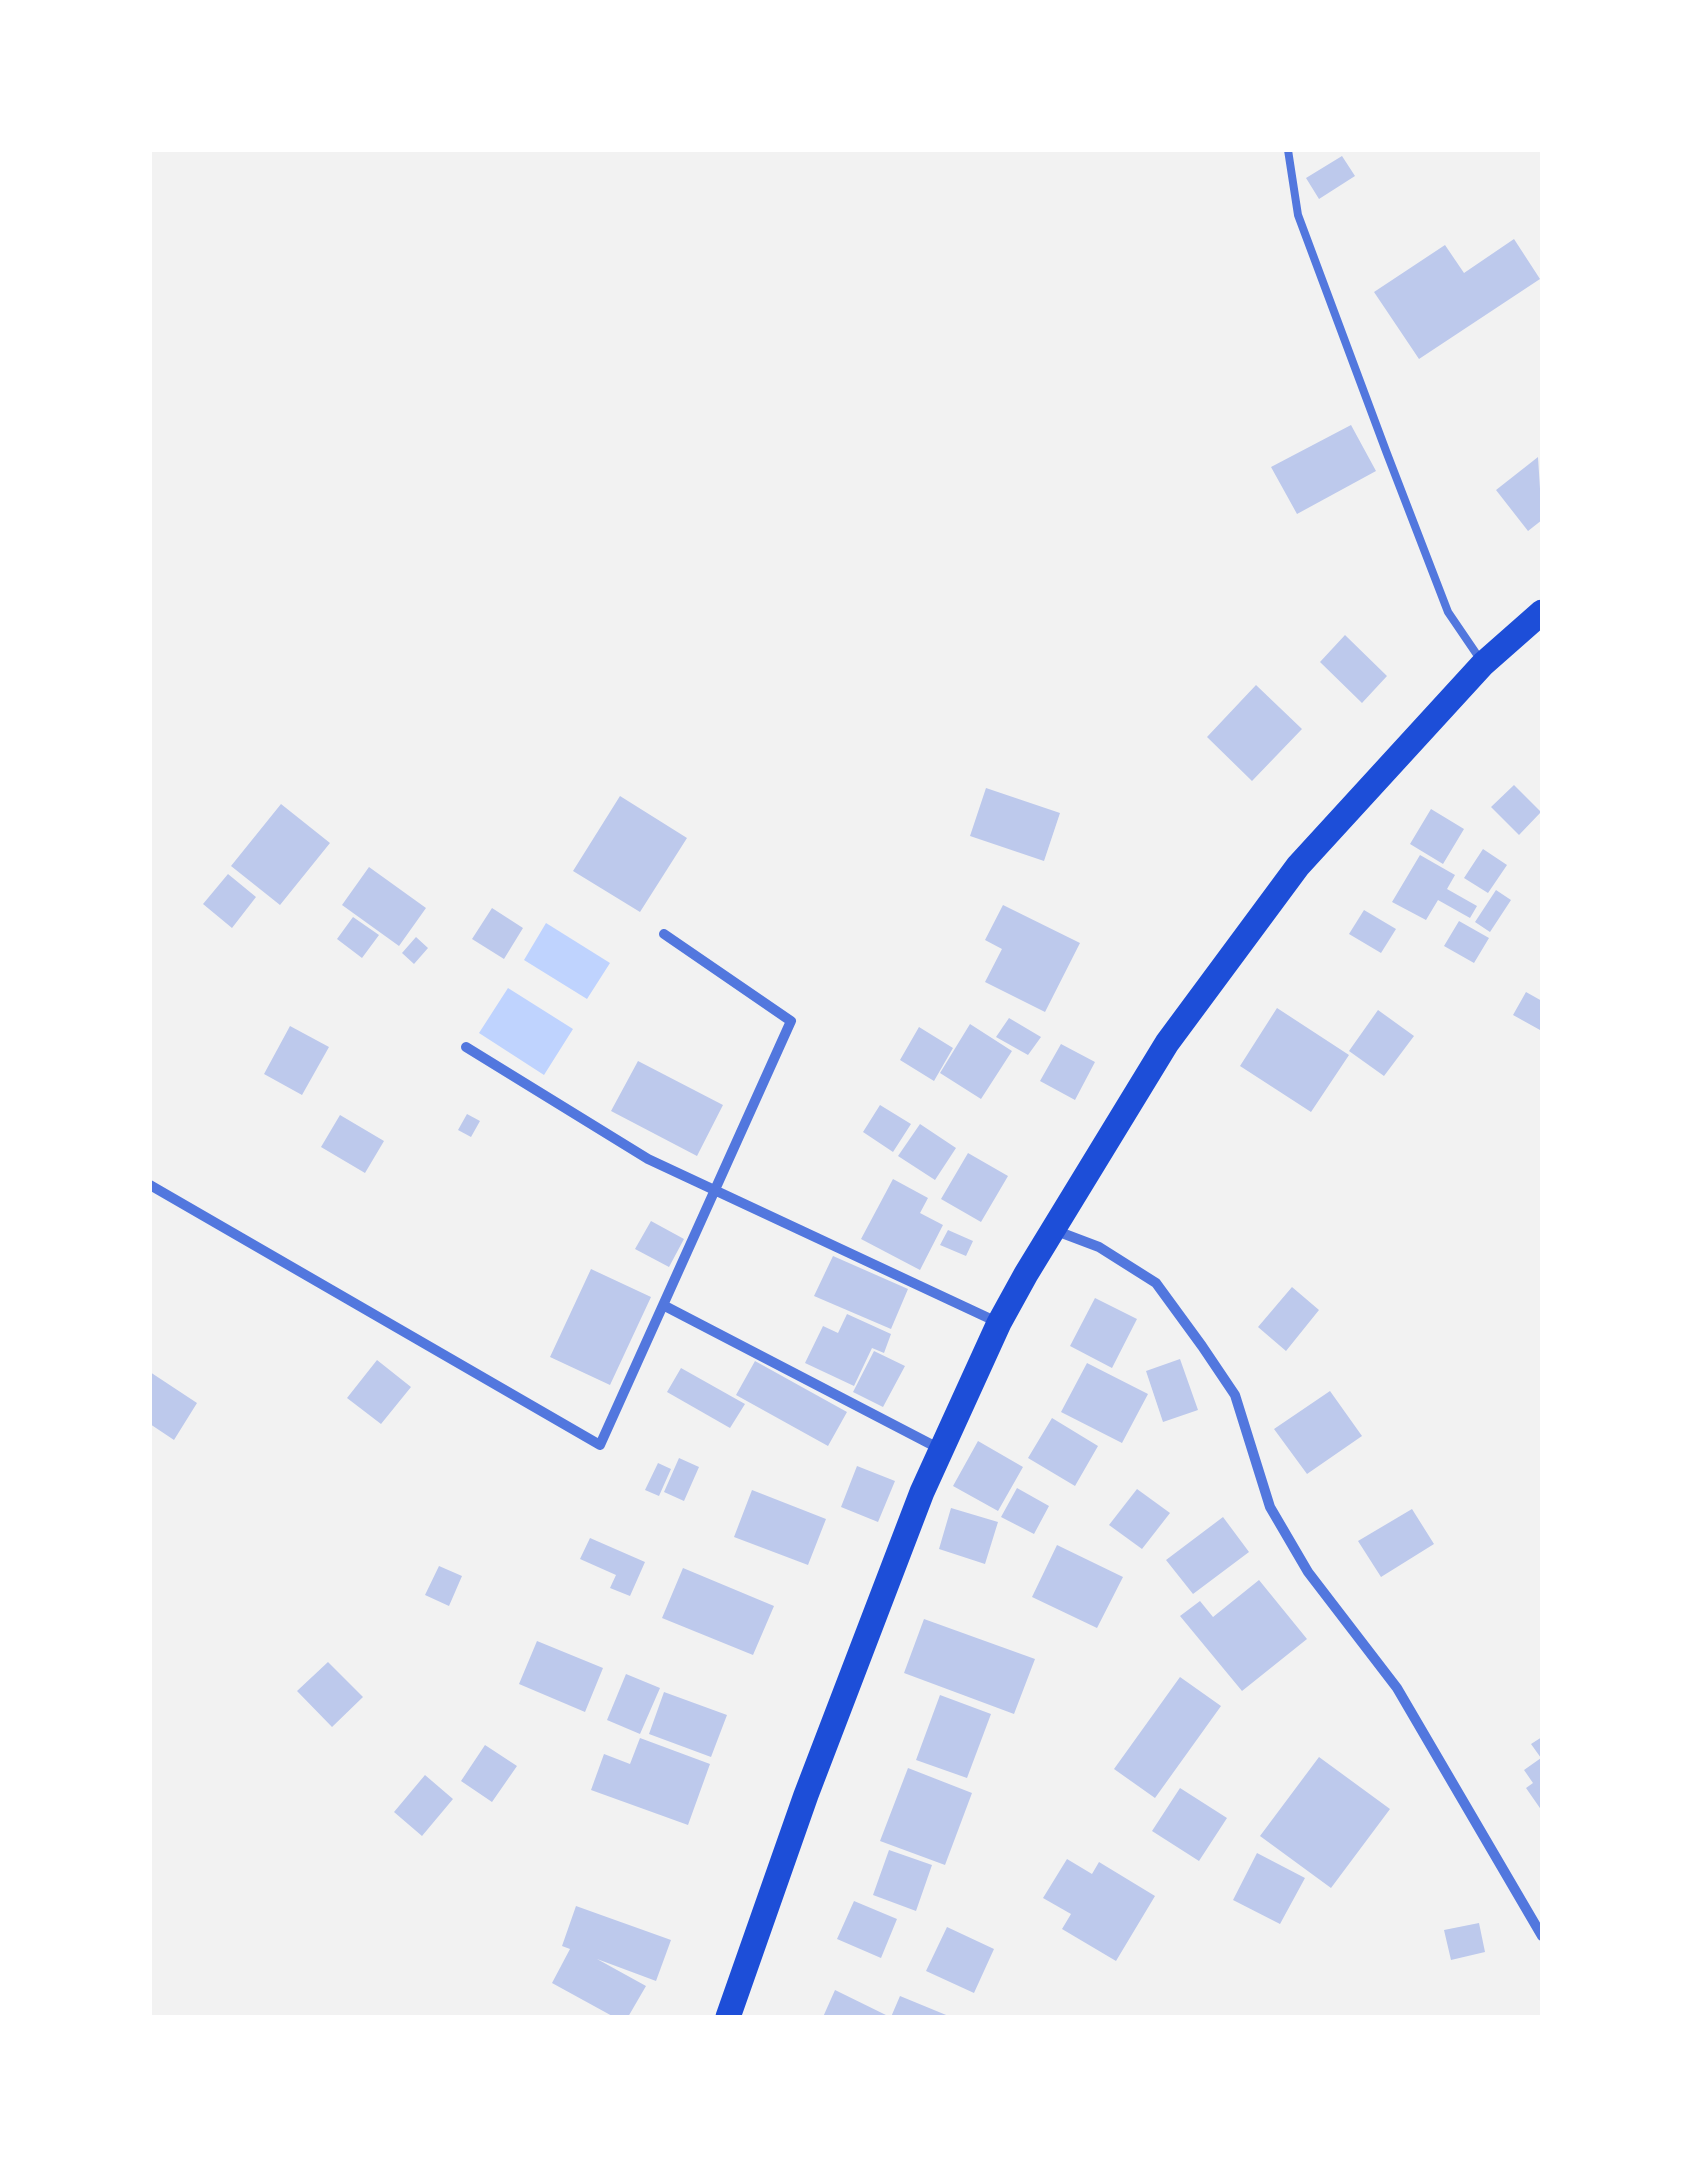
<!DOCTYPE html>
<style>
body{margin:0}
#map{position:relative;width:1692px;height:2167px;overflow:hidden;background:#f2f2f2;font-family:Figtree,sans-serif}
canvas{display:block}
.frame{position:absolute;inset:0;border:152px solid #fff;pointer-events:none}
</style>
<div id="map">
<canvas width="1692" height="2167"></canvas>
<div class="frame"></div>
</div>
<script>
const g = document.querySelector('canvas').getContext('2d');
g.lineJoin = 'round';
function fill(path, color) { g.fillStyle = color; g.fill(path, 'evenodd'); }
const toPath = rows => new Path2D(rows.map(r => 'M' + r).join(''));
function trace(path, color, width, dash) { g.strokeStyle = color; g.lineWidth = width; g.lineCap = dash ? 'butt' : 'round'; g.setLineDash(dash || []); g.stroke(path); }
const water = toPath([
 [546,923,610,963,587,999,524,960],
 [508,988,573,1029,544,1075,479,1033]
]);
const building = toPath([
 [1342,156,1355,176,1319,199,1306,178],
 [1514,239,1540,279,1419,359,1374,292,1445,245,1464,273],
 [1351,425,1376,471,1297,514,1271,467],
 [1538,457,1542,520,1528,531,1496,490],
 [1345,635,1387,676,1362,703,1320,662],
 [1256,685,1302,729,1252,781,1207,737],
 [1514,785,1541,812,1519,835,1491,807],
 [986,788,1060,813,1044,861,970,836],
 [620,796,687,838,640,912,573,871],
 [281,804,330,843,280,905,231,866],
 [1431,809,1464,829,1443,864,1410,844],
 [1483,849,1507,865,1488,893,1464,878],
 [1420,855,1455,875,1447,889,1477,906,1470,918,1438,900,1426,920,1392,902],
 [369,867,426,908,399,946,342,905],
 [228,874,256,897,232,928,203,904],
 [1496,890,1511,900,1490,932,1475,922],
 [1003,905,1080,943,1045,1012,985,982,1002,949,985,940],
 [492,908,523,928,504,959,472,939],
 [1364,910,1396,929,1381,953,1349,934],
 [353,917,379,935,362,958,337,939],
 [1459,921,1489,938,1474,963,1444,946],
 [416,937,428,948,414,964,402,953],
 [1526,992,1542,1001,1540,1030,1513,1015],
 [1277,1008,1349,1055,1311,1112,1240,1066],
 [1378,1010,1414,1036,1384,1076,1349,1051],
 [1009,1018,1041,1037,1028,1055,996,1037],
 [970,1024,1012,1051,981,1099,940,1073],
 [290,1026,329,1047,302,1095,264,1074],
 [919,1027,953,1048,934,1081,900,1060],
 [1061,1044,1095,1062,1075,1100,1040,1081],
 [638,1061,723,1105,697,1156,611,1111],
 [880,1105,911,1124,893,1152,863,1132],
 [467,1114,480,1121,471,1137,458,1130],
 [340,1115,384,1141,365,1173,321,1147],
 [920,1124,956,1148,935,1180,898,1156],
 [968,1153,1008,1176,981,1222,941,1199],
 [893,1179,928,1198,920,1213,943,1225,920,1270,861,1239],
 [651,1221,684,1239,669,1267,635,1249],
 [948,1230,973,1241,966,1256,940,1245],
 [833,1256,908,1289,891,1329,814,1296],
 [591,1269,651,1297,610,1385,550,1357],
 [1292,1287,1319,1310,1286,1351,1258,1327],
 [1095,1298,1137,1319,1112,1368,1070,1346],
 [847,1314,891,1334,884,1353,872,1348,854,1386,805,1363,823,1326,838,1333],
 [874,1351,905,1366,883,1407,853,1392],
 [1180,1359,1198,1410,1163,1422,1146,1371],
 [377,1360,411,1387,381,1424,347,1398],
 [755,1361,847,1412,828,1446,736,1395],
 [1087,1363,1148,1394,1122,1443,1061,1412],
 [681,1368,745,1404,730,1428,667,1392],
 [150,1372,197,1403,174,1440,150,1424],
 [1330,1391,1362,1436,1307,1474,1274,1429],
 [1052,1418,1098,1446,1075,1486,1028,1458],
 [978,1441,1023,1467,998,1511,953,1486],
 [679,1458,699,1467,684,1501,664,1492],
 [658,1463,671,1469,659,1496,645,1490],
 [857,1466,895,1481,878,1522,841,1507],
 [1017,1488,1049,1506,1034,1534,1001,1517],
 [1137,1489,1170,1513,1142,1549,1109,1525],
 [752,1490,826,1519,808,1565,734,1537],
 [951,1508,998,1522,985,1564,939,1549],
 [1412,1509,1434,1544,1381,1577,1358,1541],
 [1223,1517,1249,1552,1193,1594,1166,1560],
 [590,1538,645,1562,630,1596,610,1588,616,1575,580,1559],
 [1057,1545,1123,1577,1097,1628,1032,1597],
 [439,1566,462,1576,449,1606,425,1595],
 [683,1568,774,1606,753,1655,662,1618],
 [1259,1580,1307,1639,1242,1691,1180,1616,1200,1601,1213,1617],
 [924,1619,1035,1659,1014,1714,904,1673],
 [537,1641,603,1668,585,1712,519,1684],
 [328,1662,363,1697,332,1727,297,1691],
 [626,1674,660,1688,640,1734,607,1720],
 [1180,1677,1221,1706,1155,1798,1114,1769],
 [664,1692,727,1715,711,1757,649,1734],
 [940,1695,991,1714,967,1778,916,1760],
 [1542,1737,1542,1811,1526,1788,1533,1783,1524,1770,1541,1758,1531,1744],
 [640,1738,710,1764,688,1825,591,1790,604,1754,630,1764],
 [485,1745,517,1766,492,1802,461,1781],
 [1319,1757,1390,1809,1331,1888,1260,1836],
 [908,1768,972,1793,945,1865,880,1841],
 [425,1775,453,1799,422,1836,394,1812],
 [1180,1788,1227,1818,1199,1861,1152,1831],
 [889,1850,932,1865,916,1911,873,1895],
 [1257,1853,1305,1878,1280,1924,1233,1900],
 [1067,1859,1092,1874,1099,1862,1155,1896,1116,1961,1062,1929,1071,1914,1043,1898],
 [854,1901,897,1919,881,1958,837,1939],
 [576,1906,671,1940,656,1981,597,1959,646,1986,628,2017,614,2017,552,1983,570,1949,562,1946],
 [1479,1923,1485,1952,1451,1960,1444,1930],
 [947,1927,994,1949,974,1993,926,1971],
 [835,1990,890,2017,823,2017],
 [900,1996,951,2017,891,2017]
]);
const service = toPath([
 [1288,150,1298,215,1386,451,1448,612,1482,662]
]);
const minor = toPath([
 [466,1047,648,1159,997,1322],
 [150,1185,600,1445,791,1021,664,934],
 [1054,1230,1099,1247,1156,1283,1202,1346,1235,1395,1270,1507,1308,1572,1397,1688,1542,1936],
 [663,1305,940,1449]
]);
const primary = toPath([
 [728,2017,806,1795,922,1492,999,1323,1026,1274,1167,1043,1298,866,1483,664,1542,612]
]);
fill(water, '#bfd3fe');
fill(building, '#bdc9ec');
trace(service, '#5277de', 8);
trace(minor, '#5277de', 10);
trace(primary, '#1d4ed8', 25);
</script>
